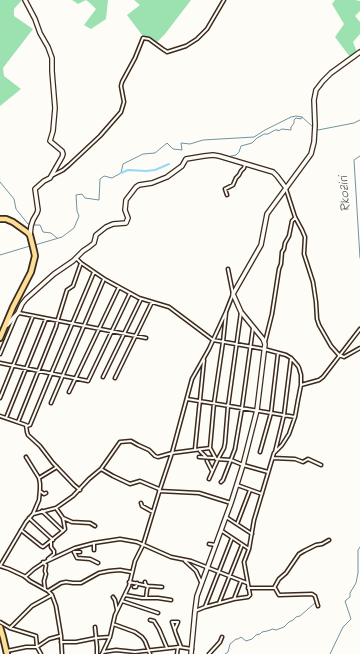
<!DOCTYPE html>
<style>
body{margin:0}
canvas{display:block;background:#fdfcf7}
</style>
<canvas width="360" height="654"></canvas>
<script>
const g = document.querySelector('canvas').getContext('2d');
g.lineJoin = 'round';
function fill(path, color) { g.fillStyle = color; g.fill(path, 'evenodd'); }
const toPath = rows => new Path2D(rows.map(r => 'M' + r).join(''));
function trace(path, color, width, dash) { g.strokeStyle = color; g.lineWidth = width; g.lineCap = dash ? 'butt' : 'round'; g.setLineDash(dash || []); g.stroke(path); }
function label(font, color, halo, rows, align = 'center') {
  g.font = font + ' "Indie Flower",sans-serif'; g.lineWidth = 4; g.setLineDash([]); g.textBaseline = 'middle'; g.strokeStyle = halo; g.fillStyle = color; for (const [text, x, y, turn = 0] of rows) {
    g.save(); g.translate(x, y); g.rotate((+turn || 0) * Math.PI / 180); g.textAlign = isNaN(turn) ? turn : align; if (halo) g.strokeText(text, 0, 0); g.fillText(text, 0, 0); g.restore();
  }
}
const green = toPath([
 [0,0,22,0,14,9,14,16,33,29,3,68,4,76,21,89,0,106],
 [72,0,108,0,106,19,91,29,84,25,96,9,91,4,86,0,78,4],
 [134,0,191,0,165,34,154,45,145,39,127,15,140,5],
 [335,0,355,0,360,1,360,11,355,16,360,22,360,34,353,42,357,52,350,57,335,37,344,24,332,4]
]);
const stream = toPath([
 [316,129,318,130,354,123,360,120],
 [360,156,354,160,360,258],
 [227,157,236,155,239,152,241,146,252,143,257,138,264,134,268,134,275,130,278,130,278,131,282,129,291,130,291,127,294,123,294,120,296,118,301,119,302,117],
 [0,182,14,199,16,209,28,224,30,224],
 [33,225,40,225,43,232,51,233,57,238],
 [35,245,62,237,74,228,79,216,77,211,76,195,82,194,85,198,99,200,100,179,104,176,112,178,121,173,123,164,143,154,155,153,167,143,173,149,182,150,181,143,190,144,203,140,254,137,265,130,291,117,296,116,302,117,313,127],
 [0,255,30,246],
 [225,654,228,652,230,644,236,639,238,639,241,637,246,641,252,639,256,635,260,634,262,632,267,631,273,629,276,630,284,627,289,622,293,620,296,617,300,616,316,602],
 [330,654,343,627,351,619,345,601,350,597,350,593,356,583,358,573,358,550,360,547]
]);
const canal = toPath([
 [121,173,128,170,146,171,155,170,169,164]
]);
const street = toPath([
 [53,175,63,170,69,165,100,136,121,112,124,102,121,86,122,82,135,58,143,38,149,39,164,50,166,51,167,52,186,46,197,39,207,29,224,0],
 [286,189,295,217,302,230,305,237,304,254,313,282,316,302,317,319,319,325,331,346,339,355,344,357,360,348],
 [227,195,225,189,233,185,236,178,239,175,241,171,244,168,245,164],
 [76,258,81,263,106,280,139,298,169,307,213,340,264,349,286,355,291,358,298,366,299,368,301,375,301,385,298,400,295,417,289,434,282,445,274,453,254,520,249,549,244,562,250,595,248,597,234,599,205,607,195,611],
 [19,313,146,338],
 [226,313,223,342,214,403,210,448,216,459,231,460,243,465,268,472],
 [265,342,272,314,279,269,281,264,282,252,284,249,285,243,289,236,292,221,295,218],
 [0,354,16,316],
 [0,363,88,381,130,293],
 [103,377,141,299],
 [115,378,152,302],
 [301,385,319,380,323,377,360,329],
 [69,392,119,287],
 [0,398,33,316],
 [187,399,295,417],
 [51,403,104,279],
 [0,416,26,425,27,432,28,435,40,446,53,463,74,485,80,490],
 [6,418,46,319],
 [18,422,56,327,58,319,67,290,73,286,81,263],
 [27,426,30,425,51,374,94,272],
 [195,449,204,360],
 [200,449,200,451,206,457],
 [260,452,271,413,278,353],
 [275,452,284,415,291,358],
 [26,457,39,478,40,484,40,489,39,500,33,514],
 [199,457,213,458,215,457],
 [273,458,295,459,303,462,308,459,321,465],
 [207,461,212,471],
 [101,469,113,476,130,484,140,481,159,489],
 [39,478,57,467],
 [209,479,218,459,224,448,225,443,228,406,241,312],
 [221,482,223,480,235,449,242,408,253,328],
 [237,485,262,494],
 [40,491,44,494,46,493],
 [159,491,199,493,231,503],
 [141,503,142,506,153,512],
 [42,511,63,531],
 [226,517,252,534],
 [29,518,53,540],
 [63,518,72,522,90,523,95,526],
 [237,524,250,490],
 [21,530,41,546,43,547,63,531,65,529,63,518,56,508],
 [222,531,249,549],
 [94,544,94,550],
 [209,544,216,545],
 [74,552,77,558,90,559,98,563],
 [74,552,80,552],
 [48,559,54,554,54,551,51,547,51,541],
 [185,561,196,571,201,582],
 [43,562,43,563,46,565,45,571,46,574,44,581,45,589],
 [0,566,26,522,33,514,56,508,73,496,89,479,101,469,120,442,131,441,138,445,149,450,155,456,158,457,172,453,210,448],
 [0,566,9,569,24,576,30,581,48,591,52,595,56,606,61,636,62,654],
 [25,577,34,569,43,563,75,548,94,543,120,539,137,542,171,557,191,561,247,583],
 [129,582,148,586,162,587],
 [145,582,146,586],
 [134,587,136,587,137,583],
 [248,588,274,588,279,579,286,573,299,554,304,551,316,545,322,544,329,540],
 [275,588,279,595,312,594,315,596,318,606],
 [48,591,61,583,66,582,73,583,81,583,99,573,109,571,120,570,131,572],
 [125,595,142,598,158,598,171,600],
 [113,597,115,600,117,610],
 [146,598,147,590,148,586],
 [234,599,241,581],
 [122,601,158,613],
 [219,603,242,545],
 [205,607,232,538],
 [150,620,154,621,159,629,167,648],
 [0,622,10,628,36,636,37,647,41,654],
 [113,624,135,632,142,637,145,641,150,654],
 [95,627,97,647,97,654],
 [10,628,32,606,52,595],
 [175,629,178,622,172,622,176,634,181,647],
 [61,642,76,642,96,638,110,637],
 [7,651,26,647,37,647,49,639,60,636],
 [103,652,116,650,135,652,179,647,192,649],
 [102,654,110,637,115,615,129,586,135,561,143,545,160,489,172,453,192,379,209,349,226,312,233,294,228,269],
 [177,654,178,647],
 [209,654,220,642,222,637]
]);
const secondary = toPath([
 [25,0,35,19,40,33,48,47,52,58,52,71,55,108,53,131,50,141,62,151,63,154,62,157,50,178,44,181,35,189,38,210,37,213,33,220,31,226,30,235],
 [7,325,18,313,22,304,26,299,54,274,73,261,83,251,89,247,94,243,96,235,106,227,113,224,126,223,128,218,125,210,126,200,136,187,139,185,152,183,167,177,182,166,186,159,204,156,213,155,219,156,273,172,277,176,286,188],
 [191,654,195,611,197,596,231,503,243,465,257,410,265,344,263,339,241,312,233,294,261,245,267,214,311,154,314,142,315,125,314,100,316,90,323,81,331,73,360,52]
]);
const primary = toPath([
 [0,219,6,219,13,222,27,232,30,235,34,251,35,256,31,272,13,307,0,338],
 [0,627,3,637,7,654]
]);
const waterNames = [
 ["Rkoziri",346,194,-94]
];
fill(green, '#9be2b0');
trace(stream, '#7193a0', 1);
trace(canal, '#95d9f7', 2);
trace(street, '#3b2a1e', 5);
trace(secondary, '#3b2a1e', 6);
trace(primary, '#3b2a1e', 8);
trace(street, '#fdfcf7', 2);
trace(secondary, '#fdfcf7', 3.5);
trace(primary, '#fcde96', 4.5);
label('italic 14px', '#525654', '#fdfcf7', waterNames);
</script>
